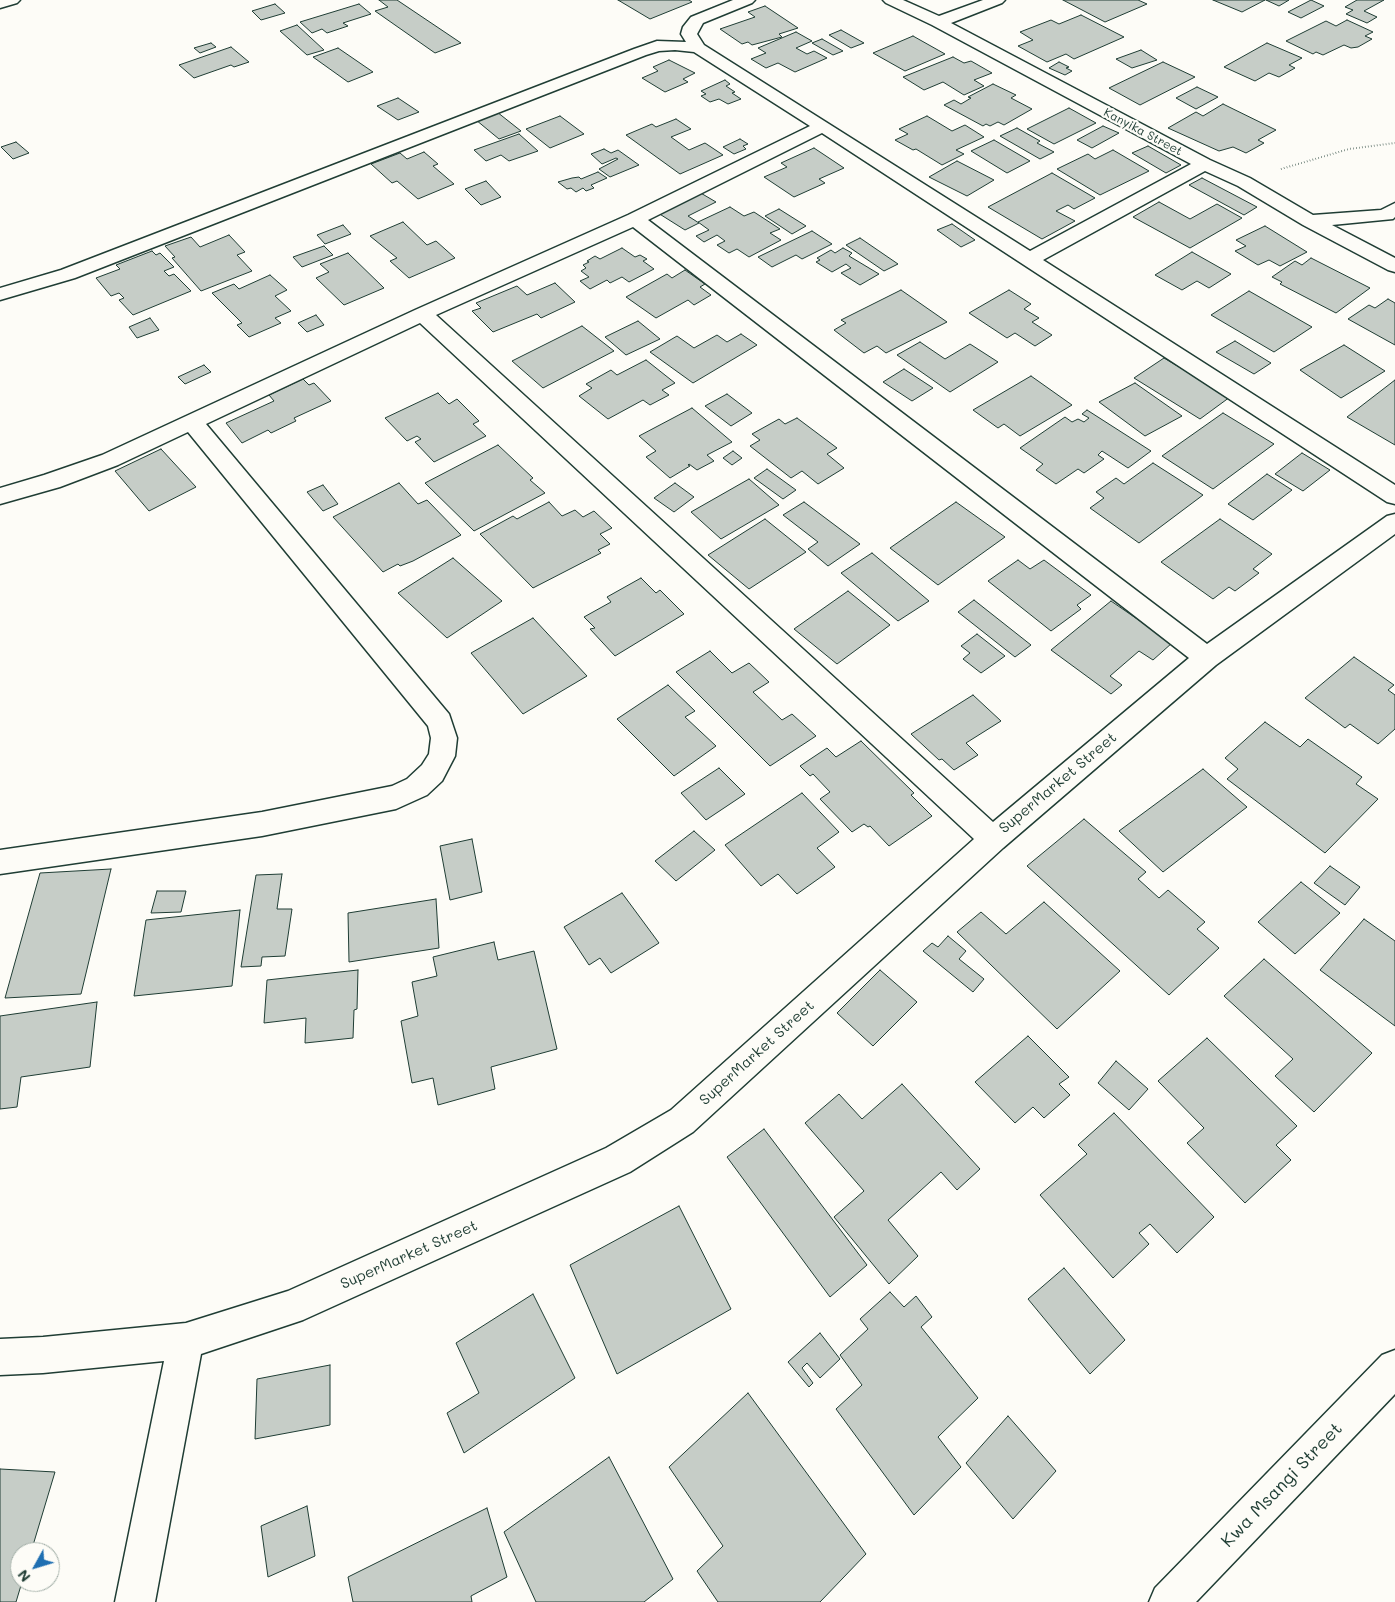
<!DOCTYPE html>
<style>
body{margin:0}
#map{position:relative;width:1395px;height:1602px;overflow:hidden;background:#fdfcf7;font-family:Mali,sans-serif}
canvas{display:block}
.north{position:absolute;left:10px;top:1542px;width:50px;height:50px;box-sizing:border-box;background:#fdfcf7;border:1px solid #a4b0a9;border-radius:50%;rotate:231deg;font-size:14px;font-weight:700;line-height:20px;text-align:center;color:#1f3d34}
.north::after{content:'';display:block;margin:auto;width:18px;height:22px;background:#1f6fb2;clip-path:polygon(50% 0,100% 100%,50% 72%,0 100%)}
</style>
<div id="map">
<canvas width="1395" height="1602"></canvas>
<div class="north">N</div>
</div>
<script>
const g = document.querySelector('canvas').getContext('2d');
g.lineJoin = 'round';
function fill(path, color) { g.fillStyle = color; g.fill(path, 'evenodd'); }
const toPath = rows => new Path2D(rows.map(r => 'M' + r).join(''));
function trace(path, color, width, dash) { g.strokeStyle = color; g.lineWidth = width; g.lineCap = dash ? 'butt' : 'round'; g.setLineDash(dash || []); g.stroke(path); }
function label(font, color, halo, rows, align = 'center') {
  g.font = font + ' Mali,sans-serif'; g.lineWidth = 4.5; g.setLineDash([]); g.textBaseline = 'middle'; g.strokeStyle = halo; g.fillStyle = color; for (const [text, x, y, turn = 0] of rows) {
    g.save(); g.translate(x, y); g.rotate((+turn || 0) * Math.PI / 180); g.textAlign = isNaN(turn) ? turn : align; if (halo) g.strokeText(text, 0, 0); g.fillText(text, 0, 0); g.restore();
  }
}
const building = toPath([
 [379,0,397,0,461,43,435,53,375,11,388,7,379,0],
 [618,0,689,0,692,2,650,19,618,0],
 [1063,0,1138,0,1147,4,1105,22,1063,0],
 [1213,0,1265,0,1242,12,1213,0],
 [1266,0,1289,0,1279,6,1266,0],
 [1311,0,1324,6,1301,18,1288,12,1311,0],
 [1357,0,1384,0,1364,11,1377,17,1367,23,1346,14,1353,10,1345,7,1357,0],
 [275,4,285,13,261,20,252,11,275,4],
 [359,4,371,14,343,23,348,26,327,33,322,29,312,33,300,22,359,4],
 [765,6,798,28,779,34,782,37,752,45,748,42,742,44,720,29,755,17,748,12,765,6],
 [1081,15,1124,37,1074,59,1066,54,1047,62,1018,46,1033,40,1020,32,1051,20,1059,24,1081,15],
 [1347,20,1373,32,1365,36,1372,39,1358,47,1351,48,1344,45,1323,55,1316,52,1313,54,1286,41,1326,21,1336,26,1347,20],
 [297,25,324,50,307,55,280,31,297,25],
 [841,30,864,43,851,48,829,35,841,30],
 [796,32,812,41,796,48,807,54,814,51,827,58,795,72,778,63,766,68,751,59,766,53,758,48,796,32],
 [913,36,945,54,905,71,873,53,913,36],
 [822,39,843,51,833,55,812,43,822,39],
 [211,43,216,47,200,53,194,48,211,43],
 [1267,43,1302,58,1289,65,1295,68,1279,77,1269,73,1255,81,1224,67,1267,43],
 [231,47,249,62,234,67,231,65,194,78,179,65,231,47],
 [338,48,373,72,348,82,313,57,338,48],
 [1141,50,1157,60,1132,68,1116,59,1141,50],
 [953,57,964,63,971,61,992,73,974,80,984,86,964,95,943,82,924,90,903,77,953,57],
 [669,60,695,73,683,79,688,82,665,92,642,78,658,71,653,67,669,60],
 [1059,62,1069,67,1066,68,1072,71,1065,75,1049,68,1059,62],
 [1163,62,1195,77,1140,105,1109,88,1163,62],
 [725,80,730,84,726,86,735,92,732,93,741,99,728,104,719,99,710,102,701,96,706,94,701,91,725,80],
 [993,84,1016,95,1011,98,1032,109,1004,125,998,122,990,126,986,124,983,126,944,105,954,100,961,104,971,98,968,97,993,84],
 [1197,87,1218,97,1196,109,1176,98,1197,87],
 [398,98,419,112,398,120,377,106,398,98],
 [1223,104,1276,130,1258,140,1264,143,1246,153,1233,147,1219,151,1168,128,1196,112,1203,116,1223,104],
 [1069,108,1096,123,1054,144,1027,129,1069,108],
 [497,112,521,131,499,139,476,120,497,112],
 [560,116,584,134,550,148,526,129,560,116],
 [927,116,952,131,965,125,984,137,956,150,964,154,942,165,916,149,913,150,895,140,908,134,899,129,927,116],
 [676,119,691,129,671,137,689,150,705,143,723,155,680,174,626,135,652,124,656,127,676,119],
 [1103,126,1119,133,1092,148,1077,140,1103,126],
 [1017,128,1040,141,1037,143,1054,152,1040,159,1000,136,1017,128],
 [519,134,538,151,509,161,501,155,486,161,474,150,519,134],
 [740,139,748,144,743,146,746,149,734,154,723,147,740,139],
 [994,140,1030,161,1007,173,971,151,994,140],
 [16,142,29,153,13,159,1,147,16,142],
 [1148,146,1181,165,1166,173,1132,153,1148,146],
 [814,148,844,168,819,179,825,183,794,197,764,177,787,167,781,163,814,148],
 [604,149,611,153,618,150,639,165,610,177,599,169,618,159,616,158,602,164,591,154,604,149],
 [1113,150,1149,171,1100,195,1057,169,1088,154,1095,159,1113,150],
 [424,152,438,164,433,166,454,184,418,199,397,181,392,183,371,164,400,153,407,159,424,152],
 [957,161,994,180,967,196,929,177,957,161],
 [598,172,607,178,591,185,594,188,586,191,583,188,576,192,571,188,567,189,558,182,572,178,579,177,581,179,598,172],
 [1052,173,1095,198,1074,209,1068,205,1056,211,1075,221,1042,239,988,207,1052,173],
 [1202,178,1257,207,1244,215,1189,185,1202,178],
 [486,181,501,197,481,205,465,189,486,181],
 [699,192,716,202,688,216,699,223,685,230,658,213,699,192],
 [1159,202,1190,219,1217,204,1242,218,1190,248,1133,217,1159,202],
 [730,207,744,216,754,212,780,229,770,233,781,240,749,257,737,249,729,253,717,245,725,241,717,235,704,242,696,236,709,230,698,222,730,207],
 [779,209,806,226,792,234,765,216,779,209],
 [403,222,427,245,436,241,455,258,409,278,390,261,397,258,370,236,403,222],
 [952,224,975,240,961,247,937,230,952,224],
 [343,225,351,234,325,244,317,235,343,225],
 [1265,226,1307,252,1280,266,1269,260,1258,265,1235,251,1246,246,1236,240,1265,226],
 [812,231,832,244,802,259,796,255,772,267,758,257,812,231],
 [229,235,245,252,237,255,252,271,201,291,172,258,175,257,165,246,191,237,200,247,229,235],
 [860,238,898,264,884,271,846,245,860,238],
 [324,246,333,255,302,267,293,257,324,246],
 [622,248,635,257,640,255,647,259,643,261,654,269,629,282,622,277,610,283,607,280,590,289,580,281,589,277,581,271,586,268,583,265,589,262,587,261,595,256,600,259,622,248],
 [843,248,852,253,849,256,879,274,860,285,841,273,851,268,846,264,832,272,816,262,820,260,817,258,831,250,835,253,843,248],
 [152,251,156,255,160,253,174,267,164,271,169,276,174,274,191,291,133,315,119,300,124,298,119,293,111,296,96,278,120,269,116,265,152,251],
 [1192,252,1231,274,1209,288,1197,281,1182,290,1155,275,1192,252],
 [348,253,384,288,344,305,316,278,329,272,320,264,348,253],
 [1311,258,1370,288,1336,313,1280,284,1282,282,1272,277,1295,261,1302,265,1311,258],
 [685,270,705,284,700,287,711,295,694,305,688,300,656,318,626,297,667,274,672,278,685,270],
 [270,275,287,290,275,296,291,311,275,318,281,323,249,337,237,325,242,323,212,293,234,284,239,289,270,275],
 [555,283,575,302,541,318,537,314,493,332,472,311,481,308,476,303,517,286,527,295,555,283],
 [901,290,947,322,886,353,877,346,864,353,834,330,846,323,841,320,901,290],
 [1009,290,1031,304,1024,309,1039,318,1032,322,1052,335,1035,346,1015,333,1007,338,969,313,1009,290],
 [1249,291,1312,327,1274,352,1211,315,1249,291],
 [1388,299,1395,303,1395,345,1348,319,1369,305,1375,308,1388,299],
 [316,315,324,325,307,332,298,323,316,315],
 [150,318,159,330,137,338,129,327,150,318],
 [638,321,660,339,626,355,605,337,638,321],
 [582,326,614,351,543,388,512,361,582,326],
 [741,334,757,345,693,383,650,352,677,336,694,348,717,335,727,342,741,334],
 [1235,341,1271,363,1254,374,1216,352,1235,341],
 [920,342,945,359,970,344,998,362,950,392,897,355,920,342],
 [1344,345,1385,371,1341,398,1300,370,1344,345],
 [1164,358,1230,397,1200,419,1134,378,1164,358],
 [646,360,675,383,662,390,669,395,650,405,643,400,608,419,579,396,592,388,586,384,611,370,617,375,646,360],
 [204,365,211,372,185,384,178,377,204,365],
 [904,369,933,388,912,401,883,382,904,369],
 [1031,376,1072,405,1020,436,1004,424,998,428,973,410,1031,376],
 [303,379,309,385,314,383,331,401,294,418,296,421,271,433,268,430,242,443,226,423,274,401,269,395,303,379],
 [1395,380,1395,445,1347,417,1395,380],
 [1135,383,1182,416,1145,436,1099,402,1135,383],
 [438,393,449,404,457,399,479,421,473,424,486,436,434,462,415,442,421,439,417,436,407,441,385,418,438,393],
 [727,394,752,413,731,426,705,406,727,394],
 [692,408,732,442,707,455,714,461,697,470,689,464,688,465,690,466,670,478,646,457,656,451,639,436,692,408],
 [1087,410,1151,451,1128,468,1102,451,1098,455,1104,459,1084,473,1078,469,1056,484,1036,470,1043,464,1020,448,1065,417,1072,422,1078,419,1084,422,1089,418,1082,414,1087,410],
 [1223,413,1274,444,1213,489,1162,456,1223,413],
 [797,418,837,448,827,454,844,468,818,484,802,471,791,478,750,446,760,440,752,434,779,419,785,424,797,418],
 [498,445,533,478,530,480,545,493,474,531,425,483,498,445],
 [161,449,196,487,149,511,115,471,161,449],
 [733,451,742,458,732,465,723,458,733,451],
 [1302,453,1330,470,1303,491,1275,474,1302,453],
 [1153,463,1203,495,1139,543,1090,508,1104,498,1096,492,1116,478,1124,484,1153,463],
 [767,469,796,490,783,499,754,478,767,469],
 [1267,474,1292,490,1253,520,1228,504,1267,474],
 [749,479,779,505,721,539,691,512,749,479],
 [399,483,418,504,427,500,461,535,413,561,400,566,398,564,383,572,333,517,399,483],
 [675,483,694,497,674,512,654,498,675,483],
 [323,485,338,504,323,511,307,492,323,485],
 [549,502,562,516,575,510,583,517,594,511,612,528,600,534,610,544,598,550,601,553,533,588,480,534,513,516,517,519,549,502],
 [804,502,860,544,828,566,808,549,818,542,783,515,804,502],
 [956,502,1005,537,938,585,890,548,956,502],
 [765,519,806,552,749,589,708,555,765,519],
 [1220,519,1272,554,1253,569,1259,573,1235,591,1229,587,1213,599,1161,562,1220,519],
 [872,553,929,601,898,621,841,573,872,553],
 [453,558,502,601,447,638,398,593,453,558],
 [1018,560,1030,569,1044,560,1091,595,1077,605,1081,609,1051,631,988,581,1018,560],
 [641,578,656,593,660,590,684,614,615,656,590,629,595,628,584,617,611,602,607,597,641,578],
 [848,591,890,625,837,664,794,629,848,591],
 [974,600,1031,645,1015,657,958,612,974,600],
 [1111,601,1172,643,1153,660,1139,651,1110,676,1122,685,1111,694,1051,650,1111,601],
 [533,618,587,676,523,714,471,653,533,618],
 [977,634,1005,656,981,673,963,659,970,653,961,646,977,634],
 [710,651,732,673,749,663,769,682,753,692,782,720,792,714,816,736,770,766,676,672,710,651],
 [1354,657,1394,685,1388,690,1395,695,1395,729,1378,744,1350,724,1345,728,1305,698,1354,657],
 [668,685,695,711,685,717,716,746,674,776,617,719,668,685],
 [973,695,1001,721,966,743,978,755,954,770,942,759,939,760,911,734,973,695],
 [1265,722,1300,747,1308,739,1362,777,1356,784,1378,799,1325,853,1227,779,1238,769,1225,758,1265,722],
 [861,741,914,793,911,795,932,816,889,846,870,826,868,827,864,824,852,832,820,799,830,792,813,774,810,776,800,766,827,748,836,757,861,741],
 [719,768,745,794,706,820,681,793,719,768],
 [1203,769,1247,807,1163,872,1119,831,1203,769],
 [802,793,839,832,817,848,835,867,797,894,778,874,761,886,725,845,802,793],
 [1084,819,1146,872,1138,879,1159,898,1168,890,1205,922,1197,929,1219,948,1169,995,1027,866,1084,819],
 [694,831,715,850,676,881,655,861,694,831],
 [472,839,482,892,450,900,440,846,472,839],
 [1330,866,1360,887,1345,905,1314,883,1330,866],
 [111,869,81,994,5,998,40,873,111,869],
 [282,874,277,909,292,909,285,956,262,957,261,966,241,967,256,875,282,874],
 [1301,882,1340,913,1295,954,1258,922,1301,882],
 [157,891,186,891,181,912,151,913,157,891],
 [622,893,659,943,611,973,600,958,589,965,564,927,622,893],
 [436,899,439,948,349,962,348,913,436,899],
 [1044,902,1120,971,1057,1029,957,932,981,912,1006,934,1044,902],
 [240,910,232,986,134,996,146,920,240,910],
 [1364,919,1395,941,1395,1026,1320,970,1364,919],
 [948,936,966,951,959,959,984,979,973,992,923,951,932,943,938,947,948,936],
 [494,942,498,960,534,951,557,1049,491,1067,495,1089,438,1105,433,1078,412,1083,401,1021,418,1016,412,982,437,976,433,957,494,942],
 [1264,959,1372,1053,1314,1112,1275,1076,1293,1059,1224,996,1264,959],
 [358,970,357,1009,354,1010,353,1038,305,1043,306,1018,264,1023,267,980,358,970],
 [880,970,917,1002,873,1046,837,1013,880,970],
 [97,1002,90,1067,21,1077,17,1107,0,1109,0,1016,97,1002],
 [1028,1036,1069,1077,1059,1084,1070,1095,1044,1118,1033,1107,1015,1123,975,1082,1028,1036],
 [1207,1038,1297,1126,1276,1145,1291,1160,1245,1203,1187,1143,1204,1128,1158,1081,1207,1038],
 [1116,1061,1148,1089,1129,1110,1098,1083,1116,1061],
 [902,1084,980,1169,957,1190,941,1172,888,1220,918,1256,889,1284,834,1217,864,1191,805,1123,839,1094,862,1119,902,1084],
 [1114,1113,1214,1217,1177,1253,1150,1224,1139,1233,1149,1244,1113,1278,1040,1195,1087,1154,1078,1145,1114,1113],
 [764,1129,867,1265,830,1297,727,1157,764,1129],
 [679,1206,731,1309,617,1374,570,1265,679,1206],
 [1064,1268,1125,1340,1090,1374,1028,1299,1064,1268],
 [890,1292,904,1307,916,1296,932,1317,921,1327,978,1398,938,1437,961,1467,914,1515,836,1409,862,1385,840,1355,868,1329,860,1319,890,1292],
 [533,1294,575,1378,464,1453,447,1413,479,1393,456,1343,533,1294],
 [820,1333,840,1359,820,1378,807,1363,802,1368,813,1383,809,1387,788,1362,820,1333],
 [330,1365,330,1425,255,1439,257,1379,330,1365],
 [748,1393,866,1554,820,1602,718,1602,697,1571,723,1546,669,1467,748,1393],
 [1008,1416,1056,1471,1013,1519,966,1463,1008,1416],
 [609,1457,673,1579,644,1602,536,1602,504,1532,609,1457],
 [0,1469,55,1472,31,1552,20,1552,20,1582,22,1582,16,1602,0,1602,0,1469],
 [307,1506,315,1556,268,1577,261,1526,307,1506],
 [487,1508,507,1577,471,1596,472,1602,353,1602,348,1577,487,1508]
]);
const path = toPath([
 [1281,169,1349,149,1395,143]
]);
const minor = toPath([
 [0,0,20,0,17,3,0,8,0,0],
 [733,0,755,0,752,3,703,23,697,34,704,45,1030,251,1191,164,932,25,886,3,883,0,903,0,939,16,983,0,1005,0,1002,3,951,23,1210,160,1250,178,1313,215,1381,210,1395,203,1395,217,1393,219,1332,225,1395,258,1395,272,1388,270,1303,225,1238,186,1205,171,1043,260,1395,485,1395,504,1387,502,822,133,648,220,1207,644,1387,516,1395,514,1395,534,1216,665,1003,848,693,1132,630,1172,303,1320,201,1354,155,1602,115,1602,164,1361,43,1373,0,1375,0,1339,43,1337,186,1323,288,1291,606,1148,671,1110,974,839,420,323,206,424,449,714,457,738,455,756,442,781,427,795,396,809,262,836,0,874,0,850,262,812,392,786,407,779,422,765,429,754,431,738,428,726,188,432,118,465,60,487,0,504,0,488,44,475,102,455,415,310,628,215,810,126,694,52,675,50,659,51,646,55,75,278,0,300,0,288,61,270,634,49,657,41,686,42,681,34,683,27,691,17,733,0],
 [633,227,1189,658,993,822,436,315,633,227],
 [1395,1350,1395,1394,1196,1602,1149,1602,1155,1588,1382,1355,1395,1350]
]);
const farStreetnames = [
 ["Kanyika Street",1143,132,28]
];
const streetNames = [
 ["SuperMarket Street",1058,783,-40],
 ["SuperMarket Street",757,1053,-42],
 ["SuperMarket Street",409,1255,-24]
];
const nearStreetnames = [
 ["Kwa Msangi Street",1282,1485,-46]
];
fill(building, '#c6cdc7');
trace(building, '#1f3d34', 1);
trace(minor, '#1f3d34', 3);
trace(path, '#1f3d34', 2, [0.5, 2.5]);
fill(minor, '#fdfcf7');
label('12px', '#1f3d34', '#fdfcf7', farStreetnames);
label('15px', '#1f3d34', '#fdfcf7', streetNames);
label('18px', '#1f3d34', '#fdfcf7', nearStreetnames);
</script>
